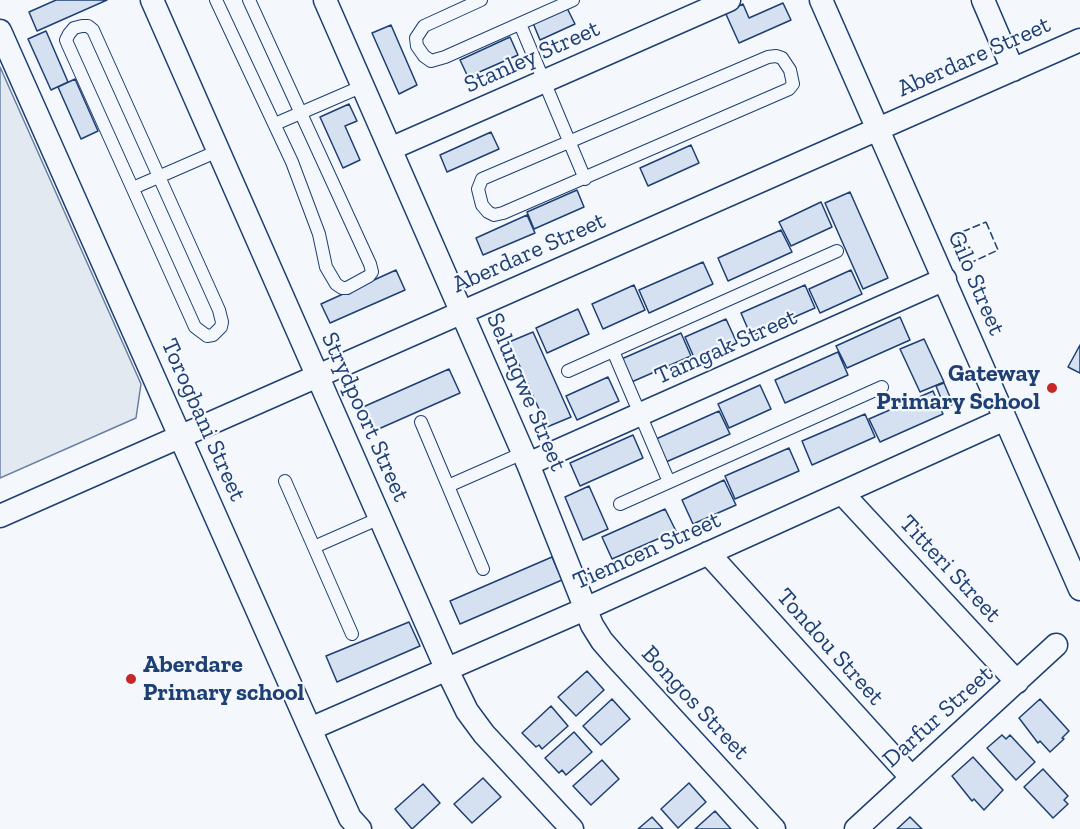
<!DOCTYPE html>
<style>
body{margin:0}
canvas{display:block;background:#f4f7fb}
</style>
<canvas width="1080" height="829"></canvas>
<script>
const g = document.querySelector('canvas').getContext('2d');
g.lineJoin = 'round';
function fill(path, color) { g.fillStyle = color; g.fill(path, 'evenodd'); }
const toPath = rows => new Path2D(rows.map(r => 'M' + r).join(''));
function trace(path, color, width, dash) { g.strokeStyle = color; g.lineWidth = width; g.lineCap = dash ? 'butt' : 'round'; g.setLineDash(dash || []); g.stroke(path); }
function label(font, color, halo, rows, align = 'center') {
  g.font = font + ' "Zilla Slab",serif'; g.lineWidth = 4.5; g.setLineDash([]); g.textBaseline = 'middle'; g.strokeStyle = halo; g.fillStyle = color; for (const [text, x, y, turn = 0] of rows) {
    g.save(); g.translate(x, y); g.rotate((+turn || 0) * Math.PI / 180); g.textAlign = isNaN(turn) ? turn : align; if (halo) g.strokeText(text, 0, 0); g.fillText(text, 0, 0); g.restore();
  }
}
const green = toPath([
 [0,67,141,384,136,418,0,478,0,67]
]);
const building = toPath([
 [56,0,107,0,37,31,29,12,56,0],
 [783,3,791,20,739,43,725,12,743,4,749,18,783,3],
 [567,8,575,24,540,40,533,23,567,8],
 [391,25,417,85,399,94,372,33,391,25],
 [46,31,68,82,51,90,28,39,46,31],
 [510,37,518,55,468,77,460,60,510,37],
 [75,79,98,131,81,139,58,87,75,79],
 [349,104,357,121,345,126,360,160,343,168,320,117,349,104],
 [491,132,499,149,447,172,440,155,491,132],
 [691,145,699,163,648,186,640,168,691,145],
 [577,190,584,207,534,229,527,212,577,190],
 [850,192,888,278,863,289,825,203,850,192],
 [821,202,832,227,791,246,779,222,821,202],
 [527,215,535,233,483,255,476,238,527,215],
 [781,230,792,252,728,281,718,258,781,230],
 [703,262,713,284,649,313,639,290,703,262],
 [396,270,405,290,330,323,321,304,396,270],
 [851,270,862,294,820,313,809,289,851,270],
 [634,285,645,310,603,329,592,304,634,285],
 [805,285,815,308,751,336,741,313,805,285],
 [578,309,589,334,547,353,536,328,578,309],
 [900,317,910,340,847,368,836,346,900,317],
 [726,319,737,343,696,362,685,337,726,319],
 [533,332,571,417,547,427,509,342,533,332],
 [681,333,691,356,627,384,617,361,681,333],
 [924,339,944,382,920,392,900,349,924,339],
 [1080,345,1080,373,1068,367,1080,345],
 [838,352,848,375,785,403,775,380,838,352],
 [449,369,460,393,374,431,363,407,449,369],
 [608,377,619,401,577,420,566,396,608,377],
 [944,383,953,404,945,408,936,386,944,383],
 [760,385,771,409,729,428,718,404,760,385],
 [933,391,943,414,880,442,869,419,933,391],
 [719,411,730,434,666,462,656,439,719,411],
 [865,414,875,437,812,465,802,441,865,414],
 [633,435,643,458,580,486,570,463,633,435],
 [789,448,799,471,735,499,725,476,789,448],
 [724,480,736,505,693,524,682,500,724,480],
 [589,486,608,529,583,540,565,497,589,486],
 [665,509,676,531,612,559,602,537,665,509],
 [552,557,562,580,460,624,450,601,552,557],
 [409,622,420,646,337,682,326,656,409,622],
 [587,671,604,690,576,716,558,697,587,671],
 [612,699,630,719,601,745,583,726,612,699],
 [1040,699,1069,731,1062,738,1064,739,1050,752,1040,741,1038,743,1019,718,1040,699],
 [551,706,568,726,542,749,539,745,536,747,522,733,551,706],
 [574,732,592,752,566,775,562,770,559,773,545,758,574,732],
 [1002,735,1006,739,1010,735,1035,762,1016,780,987,748,1002,735],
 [973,757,1003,790,984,810,974,799,972,801,952,776,973,757],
 [602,760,619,779,591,805,573,786,602,760],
 [1043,769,1068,796,1064,800,1068,804,1053,818,1024,787,1043,769],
 [483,778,501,797,472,823,454,804,483,778],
 [689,783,706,802,678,828,661,809,689,783],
 [423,784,440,803,412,829,395,809,423,784],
 [715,811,731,829,695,829,715,811],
 [652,817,663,829,638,829,652,817],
 [910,817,922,829,897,829,910,817]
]);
const lane = toPath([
 [216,0,292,162,319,234,326,267,336,284,342,288,347,288,369,276,372,272,370,264,249,0],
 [481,0,424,26,416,38,417,46,424,56,431,61,445,57,573,0],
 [520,24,585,179],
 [82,26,88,26,93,30,219,310,222,322,221,327,213,335,207,336,195,327,68,45,66,40,69,34,74,28,82,26],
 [776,56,782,58,790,70,793,84,789,89,503,213,494,215,488,212,482,205,478,189,482,179,768,57,776,56],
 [275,124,363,86],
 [133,188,218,151],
 [613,351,669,482],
 [568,371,837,251],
 [421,422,483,569],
 [285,481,352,634],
 [448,486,523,453],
 [620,504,882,387],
 [314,547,380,518]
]);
const street = toPath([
 [152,0,446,668,467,711,484,734,572,829],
 [325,0,528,464,592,625,602,641,615,656,774,829],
 [821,0,1080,589],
 [983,0,1013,70],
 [0,31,310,729,350,818,360,829],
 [390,149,729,0],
 [528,464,945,279],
 [842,493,1017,682],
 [0,516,1080,40],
 [708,553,911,777],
 [310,729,585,609,1005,419],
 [856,829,1056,645]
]);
const fence = toPath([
 [986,222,998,250,970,263,957,234,986,222]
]);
const markers = [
 [1052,388,6,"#c62828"],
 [131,679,6,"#c62828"]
];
const streetNames = [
 ["Stanley Street",532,57,-24],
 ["Aberdare Street",974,57,-24],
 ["Aberdare Street",529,253,-24],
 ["Gilo Street",976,283,67],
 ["Tamgak Street",726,347,-24],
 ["Selungwe Street",526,392,67],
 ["Strydpoort Street",365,417,66],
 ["Torogbani Street",203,420,66],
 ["Tiemcen Street",647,551,-24],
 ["Titteri Street",950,569,47],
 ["Tondou Street",830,647,48],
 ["Bongos Street",695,703,47],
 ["Darfur Street",938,717,-42]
];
const poiNames = [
 ["Gateway",1040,374],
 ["Primary School",1040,402],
 ["Aberdare",143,665,"left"],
 ["Primary school",143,693,"left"]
];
fill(green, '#e3e9f0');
trace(green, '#687fa3', 1.5);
fill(building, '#d5e0f0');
trace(building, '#1d3f73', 1.5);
trace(lane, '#1d3f73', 14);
trace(street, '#1d3f73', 25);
trace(lane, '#f4f7fb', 12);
trace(street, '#f4f7fb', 22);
trace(fence, '#1d3f73', 1.5, [8, 3]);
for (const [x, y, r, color] of markers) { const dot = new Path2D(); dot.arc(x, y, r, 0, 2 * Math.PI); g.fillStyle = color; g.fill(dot); trace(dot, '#f4f7fb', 2); }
label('24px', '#1d3f73', '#f4f7fb', streetNames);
label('bold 24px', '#1d3f73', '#f4f7fb', poiNames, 'right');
</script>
